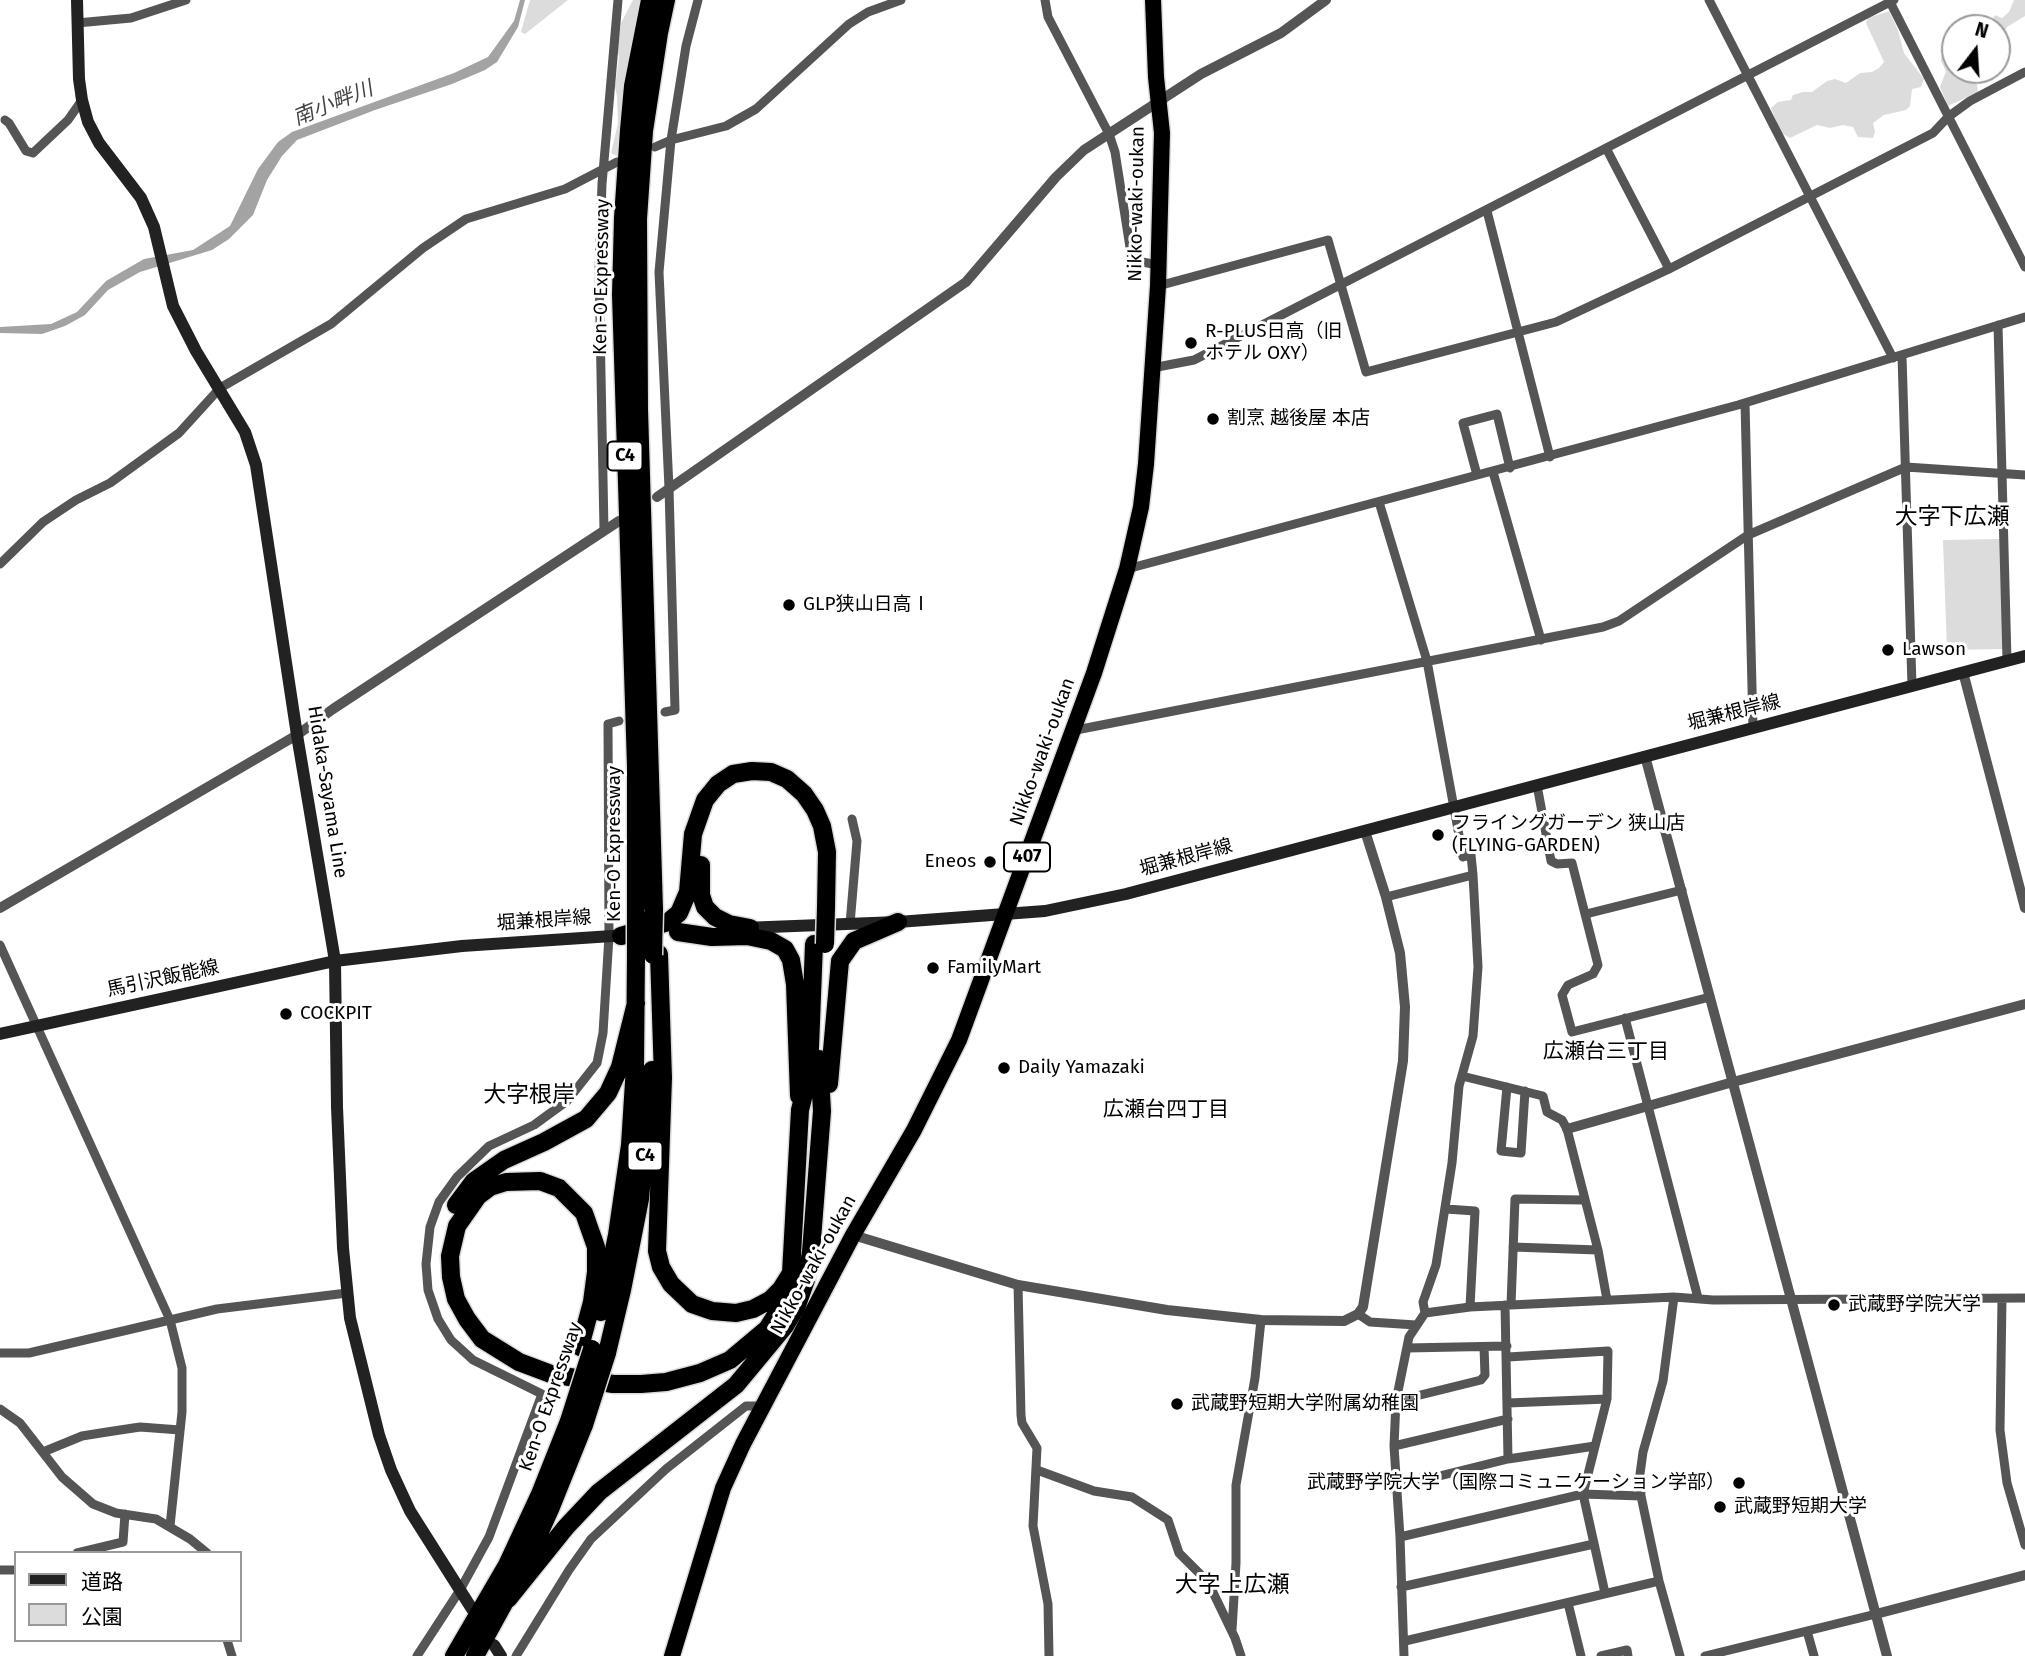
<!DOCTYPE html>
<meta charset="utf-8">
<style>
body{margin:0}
#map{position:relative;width:2025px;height:1656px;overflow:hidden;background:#fff;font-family:"Fira Sans","Noto Sans JP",sans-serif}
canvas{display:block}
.legend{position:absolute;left:14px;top:1551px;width:228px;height:91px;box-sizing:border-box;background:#fff;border:2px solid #999;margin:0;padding:9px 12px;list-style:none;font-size:21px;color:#000}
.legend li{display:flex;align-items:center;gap:14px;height:35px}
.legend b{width:35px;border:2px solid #999}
.north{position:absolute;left:1941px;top:14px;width:70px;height:70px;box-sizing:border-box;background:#fff;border:2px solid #999;border-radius:50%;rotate:17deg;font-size:19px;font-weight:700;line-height:28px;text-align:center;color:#000}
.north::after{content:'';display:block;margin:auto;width:24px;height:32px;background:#000;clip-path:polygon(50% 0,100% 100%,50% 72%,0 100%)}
</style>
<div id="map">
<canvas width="2025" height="1656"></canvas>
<ul class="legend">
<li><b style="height:9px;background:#222"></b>道路</li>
<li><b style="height:19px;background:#dcdcdc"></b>公園</li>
</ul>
<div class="north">N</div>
</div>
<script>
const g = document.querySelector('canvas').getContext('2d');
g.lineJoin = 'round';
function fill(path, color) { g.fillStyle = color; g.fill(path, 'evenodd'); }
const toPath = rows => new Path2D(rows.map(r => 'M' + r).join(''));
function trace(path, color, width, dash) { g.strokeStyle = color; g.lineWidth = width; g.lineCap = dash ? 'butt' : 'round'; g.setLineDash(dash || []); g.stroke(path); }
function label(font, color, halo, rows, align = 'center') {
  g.font = font + ' "Fira Sans","Noto Sans JP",sans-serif'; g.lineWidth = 6; g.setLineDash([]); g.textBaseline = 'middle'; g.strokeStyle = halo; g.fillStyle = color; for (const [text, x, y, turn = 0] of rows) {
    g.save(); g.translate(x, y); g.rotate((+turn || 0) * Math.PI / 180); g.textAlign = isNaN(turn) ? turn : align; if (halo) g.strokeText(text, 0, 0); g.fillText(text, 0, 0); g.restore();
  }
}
const green = toPath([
 [530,0,568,0,525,34,521,32],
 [633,0,645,0,625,147,617,156,611,153,618,123,617,96,615,87,619,57,617,48,621,23],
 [2014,0,2025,0,2025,16,2007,27,2001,38,2001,49,1997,51,1997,28,1987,28,1995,15,2002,18,2009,12],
 [1889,11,1898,30,1904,53,1924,79,1921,87,1912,89,1910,106,1906,110,1884,115,1873,123,1875,132,1873,138,1858,137,1853,127,1843,125,1830,128,1817,125,1790,138,1781,133,1771,108,1778,102,1791,100,1793,95,1803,92,1812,92,1827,81,1835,79,1846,83,1860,73,1872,72,1879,68,1884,62,1866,23,1868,18],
 [1955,45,1955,70,1965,70,1977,85,1978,92,1948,106,1940,87,1946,71,1941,61,1942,52],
 [2000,539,2004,649,1947,650,1943,540]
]);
const water = toPath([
 [520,0,525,0,518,27,497,62,485,70,452,84,375,110,297,140,282,156,267,180,253,215,229,239,212,250,140,272,108,290,85,315,65,326,42,334,0,333,0,327,51,324,77,312,106,281,144,259,193,250,230,226,258,169,278,142,292,132,454,73,488,57,514,21]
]);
const minor = toPath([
 [1045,0,1048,17,1109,134,1115,152,1132,260,1158,265],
 [1709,0,1893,358],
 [1890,2,2025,267],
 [77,23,131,18,186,0],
 [5,120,9,123,26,151,33,153,68,120,82,100],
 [655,147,671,140,726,126,756,109,849,24,868,12,901,0],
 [1606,148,1669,269],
 [1487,211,1550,457],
 [1158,286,1328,240,1366,372,1556,322,1669,269,1933,133,1948,117,1970,101,2025,72],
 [1998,325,2007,660],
 [1902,356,1912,686],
 [1152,368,1194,360,1894,0],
 [1745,403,1753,728],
 [1493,472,1541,640],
 [1477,475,1463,423,1497,414,1510,468],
 [1379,502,1427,661,1463,857,1471,855,1473,875,1386,897],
 [604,530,599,270,602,184,618,0],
 [0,564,43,522,76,500,110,483,179,433,220,388,331,324,423,248,466,219,565,189,617,162],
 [1127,569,1738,405,2025,317],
 [665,712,675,710,669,488,659,272,671,140,686,46,698,0],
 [1071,731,1603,627,1619,621,1748,535,1906,467,2025,475],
 [1537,785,1551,861,1557,864,1572,863,1598,965,1593,974,1568,985,1562,995,1572,1032,1710,997],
 [1586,914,1682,890],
 [850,924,857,841,852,819],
 [0,945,170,1320,182,1368,182,1412,170,1526],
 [1625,1018,1698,1298],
 [1462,1076,1543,1096,1547,1112,1562,1120,1567,1129,1598,1250,1607,1300],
 [1507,1087,1501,1151,1521,1153,1525,1091],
 [1446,1209,1475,1211,1470,1307],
 [1513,1247,1598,1250],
 [1018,1285,1021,1415,1022,1423,1037,1448,1033,1526,1048,1604,1049,1656],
 [1674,1297,1663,1381,1643,1452,1640,1474,1641,1496,1659,1581,1680,1656],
 [2002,1299,2000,1430,2007,1483,2025,1545],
 [1505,1305,1508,1459],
 [1511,1305,1515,1199,1584,1200],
 [1425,1313,1470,1307,1674,1297,1713,1300,2025,1298],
 [1358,1314,1370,1322,1416,1325],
 [1407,1348,1507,1346],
 [0,1353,29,1353,217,1309,347,1293],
 [1508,1357,1608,1351,1607,1399,1583,1494,1605,1593],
 [1396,1401,1481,1380,1485,1375,1484,1347],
 [1508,1403,1607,1399],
 [0,1409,20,1423,62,1477,93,1504,116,1513,156,1519,190,1539,207,1553],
 [1394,1446,1508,1419],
 [43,1452,82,1436,107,1432,140,1427,180,1430],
 [1037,1470,1094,1491,1132,1497,1168,1520,1179,1553,1208,1582,1235,1638,1241,1656],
 [1395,1487,1508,1459,1595,1446],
 [1400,1537,1583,1494,1641,1496],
 [77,1553,123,1542,125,1514],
 [0,1570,16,1570],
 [1401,1587,1594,1544],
 [1568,1603,1581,1656],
 [1232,1630,1236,1563,1236,1485,1255,1378,1261,1320],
 [1807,1631,1814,1656],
 [227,1640,232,1656],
 [1405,1641,1659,1581],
 [417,1656,460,1590,489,1537,542,1394,473,1360,451,1340,438,1319,428,1290,426,1264,430,1227,439,1202,457,1177,489,1146,534,1125,567,1101,597,1063,603,1033,609,936,608,724,619,721],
 [516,1656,569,1570,591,1539,666,1469,746,1406,763,1406],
 [1404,1656,1400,1537,1394,1446,1396,1401,1409,1337,1425,1313,1423,1302,1436,1265,1452,1163,1459,1086,1473,1036,1478,967,1473,875],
 [1601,1656,1627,1650,1628,1656],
 [1705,1656,1876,1614]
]);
const tertiary = toPath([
 [657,497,966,282,1056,177,1084,150,1201,74,1281,33,1326,0],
 [1963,672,2025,908],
 [1645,756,1887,1656],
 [0,908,297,735,333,709,619,521],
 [1567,1129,1733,1082,2025,1004],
 [853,1235,1018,1285,1167,1310,1261,1320,1344,1321,1358,1314,1363,1307,1403,1061,1405,1007,1400,953,1386,897,1365,831],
 [1876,1614,2025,1575]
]);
const secondary = toPath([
 [77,0,79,79,82,100,88,122,99,143,141,198,154,227,173,306,196,351,245,432,256,465,297,735,335,961,337,1107,343,1248,350,1318,379,1435,391,1470,410,1511,472,1609],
 [743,928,898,922,1045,911,1126,894,2025,656],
 [0,1034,335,961,462,946,627,935],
 [494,1645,501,1656]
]);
const trunk = toPath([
 [672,1656,723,1488,743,1444,853,1235,914,1130,959,1040,1094,673,1127,569,1141,507,1146,464,1158,286,1162,133,1156,77,1153,0]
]);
const motorway = toPath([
 [701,865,701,895,705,907,715,917,729,924,750,928],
 [654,910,639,409,638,219,644,131,659,33,666,0],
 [636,913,636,766,621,295,623,218,629,130,633,86,650,0],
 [678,932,712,937,747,936,771,941,785,949,791,960,795,984,799,1096],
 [621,936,668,922,679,913,688,892,693,834,705,800,718,784,733,774,752,771,771,772,787,779,804,794,815,810,822,826,827,852,826,907],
 [659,954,663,1078,657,1251,661,1267,671,1284,692,1304,712,1311,736,1313,753,1309,770,1300,781,1289,791,1273,800,1110,809,1074,814,944],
 [829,1084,840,961,854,941,898,922],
 [456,1205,474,1181,504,1160,544,1142,586,1119,608,1093,620,1067,636,1003],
 [601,1312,617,1235,630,1145,635,1066,636,955],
 [580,1347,592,1302,596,1272,596,1247,584,1213,559,1188,540,1181,506,1182,490,1187,478,1196,457,1226,450,1256,451,1277,456,1299,467,1319,482,1339,519,1362,551,1374,613,1384,641,1384,666,1382,700,1373,730,1360,767,1329,786,1299,790,1280],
 [607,1353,622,1290,640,1199,652,1070],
 [508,1599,566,1527,599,1492,736,1385,785,1326,796,1308,806,1280,811,1252,822,1111,819,1059],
 [454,1656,507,1565,540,1494,569,1421],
 [475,1656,524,1567,551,1507,584,1425]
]);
const motorwayBridge = toPath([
 [825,944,826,907],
 [636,955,636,913],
 [653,955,654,910],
 [569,1421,592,1349],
 [584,1425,607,1353]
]);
const markers = [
 [1191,343,7,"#000"],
 [1213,419,7,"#000"],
 [789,605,7,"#000"],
 [1888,650,7,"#000"],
 [1438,835,7,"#000"],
 [990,862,7,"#000"],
 [933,968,7,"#000"],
 [286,1014,7,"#000"],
 [1004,1068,7,"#000"],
 [1834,1305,7,"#000"],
 [1177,1404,7,"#000"],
 [1739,1483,7,"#000"],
 [1720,1507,7,"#000"]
];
const shields = [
 [625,456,35],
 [1027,857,46],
 [645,1156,35]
];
const shieldNames = [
 ["C4",625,456],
 ["407",1027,857],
 ["C4",645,1156]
];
const streetNames = [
 ["Nikko-waki-oukan",1137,204,-89],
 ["Ken-O Expressway",602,277,-89],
 ["堀兼根岸線",1734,713,-14],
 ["Nikko-waki-oukan",1043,752,-70],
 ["Hidaka-Sayama Line",327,792,81],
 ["Ken-O Expressway",615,844,-90],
 ["堀兼根岸線",1186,858,-15],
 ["堀兼根岸線",544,921,-4],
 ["馬引沢飯能線",163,979,-12],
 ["Nikko-waki-oukan",814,1265,-61],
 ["Ken-O Expressway",551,1397,-71]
];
const poiNames = [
 ["R-PLUS日高（旧",1205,332],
 ["ホテル OXY）",1205,354],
 ["割烹 越後屋 本店",1227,419],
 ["GLP狭山日高Ⅰ",803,605],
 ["Lawson",1902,650],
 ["フライングガーデン 狭山店",1452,824],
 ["(FLYING-GARDEN)",1452,846],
 ["Eneos",976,862,"right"],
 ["FamilyMart",947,968],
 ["COCKPIT",300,1014],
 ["Daily Yamazaki",1018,1068],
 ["武蔵野学院大学",1848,1305],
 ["武蔵野短期大学附属幼稚園",1191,1404],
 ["武蔵野学院大学（国際コミュニケーション学部）",1725,1483,"right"],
 ["武蔵野短期大学",1734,1507]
];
const waterNames = [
 ["南小畔川",333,104,-22]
];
const neighbourhoodNames = [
 ["広瀬台三丁目",1606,1052],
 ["広瀬台四丁目",1166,1110]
];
const quarterNames = [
 ["大字下広瀬",1952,518],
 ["大字根岸",529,1096],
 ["大字上広瀬",1232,1586]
];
fill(green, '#dcdcdc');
fill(water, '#a3a3a3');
trace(trunk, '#dbdbdb', 19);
trace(motorway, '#dbdbdb', 21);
trace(minor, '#555', 9);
trace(tertiary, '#555', 10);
trace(secondary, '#222', 12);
trace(trunk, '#000', 16);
trace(motorway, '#000', 18);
trace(motorwayBridge, '#dbdbdb', 21, []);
trace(motorwayBridge, '#000', 18);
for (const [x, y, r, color] of markers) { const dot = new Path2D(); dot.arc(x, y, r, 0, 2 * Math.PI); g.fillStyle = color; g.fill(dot); trace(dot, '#fff', 2.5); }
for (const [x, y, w] of shields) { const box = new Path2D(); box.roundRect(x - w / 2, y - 14.5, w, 29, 5); g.fillStyle = '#fff'; g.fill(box); trace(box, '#000', 2); }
label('bold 18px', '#000', null, shieldNames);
label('19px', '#000', '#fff', streetNames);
label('19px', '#000', '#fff', poiNames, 'left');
label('italic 21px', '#444', '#fff', waterNames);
label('21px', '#000', '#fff', neighbourhoodNames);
label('23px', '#000', '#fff', quarterNames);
</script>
